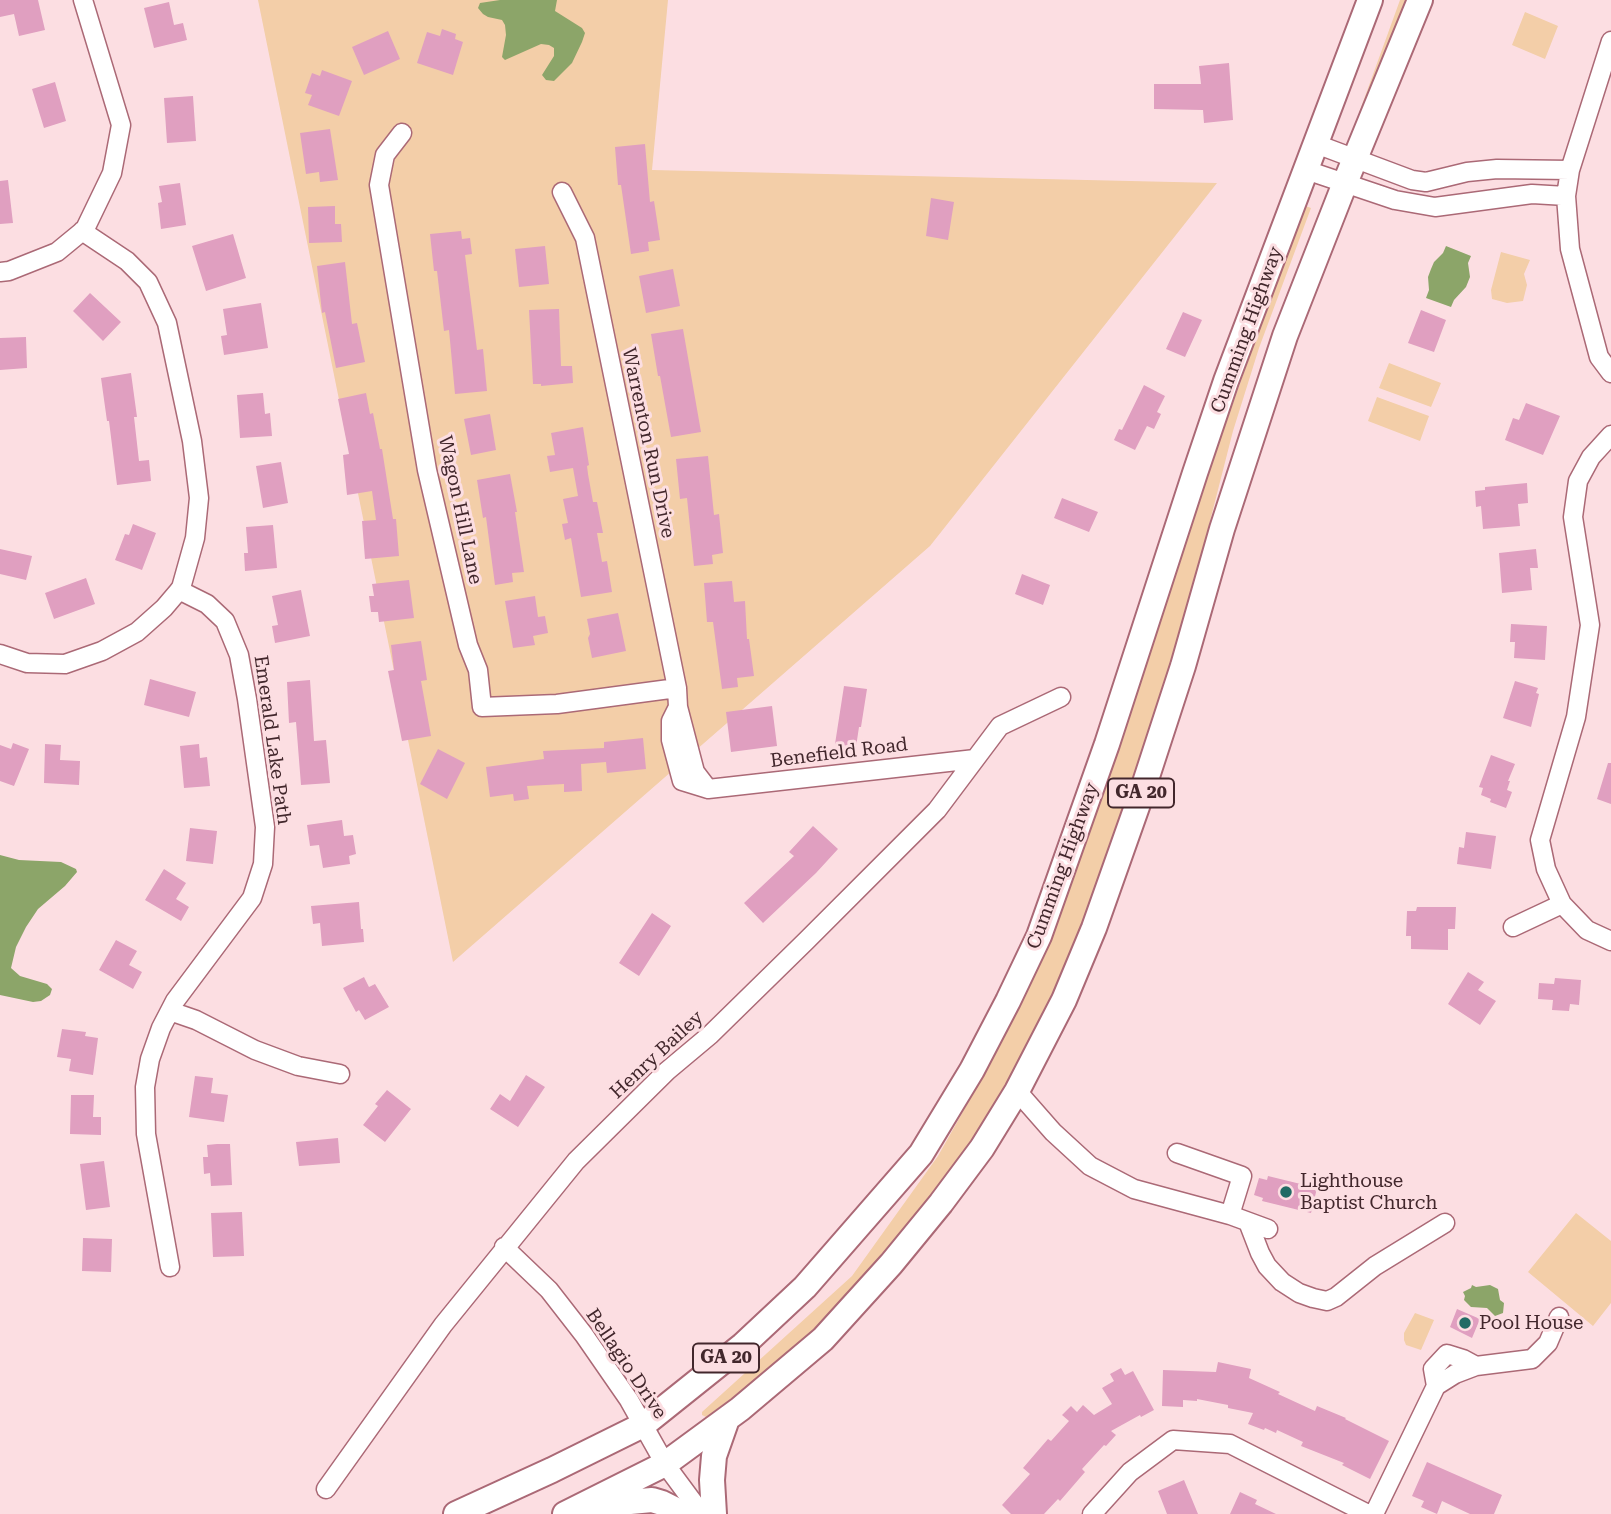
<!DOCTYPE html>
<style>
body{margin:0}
canvas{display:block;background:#fcdee2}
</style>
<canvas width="1611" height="1514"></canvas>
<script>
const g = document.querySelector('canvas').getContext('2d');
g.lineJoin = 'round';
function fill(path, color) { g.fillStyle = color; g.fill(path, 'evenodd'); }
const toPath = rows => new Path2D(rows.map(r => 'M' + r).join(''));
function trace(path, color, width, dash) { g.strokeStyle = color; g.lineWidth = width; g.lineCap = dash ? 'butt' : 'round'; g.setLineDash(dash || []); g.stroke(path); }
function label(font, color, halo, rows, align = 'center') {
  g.font = font + ' "Roboto Serif",serif'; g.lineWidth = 6; g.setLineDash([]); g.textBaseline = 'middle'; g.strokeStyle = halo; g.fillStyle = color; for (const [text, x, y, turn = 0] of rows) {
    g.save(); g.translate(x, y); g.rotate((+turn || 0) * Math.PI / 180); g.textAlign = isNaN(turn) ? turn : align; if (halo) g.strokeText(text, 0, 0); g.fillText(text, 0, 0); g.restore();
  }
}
const green = toPath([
 [258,0,668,0,652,170,1217,183,930,546,453,962],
 [1400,0,1412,0,1366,117,1359,113],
 [1525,12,1558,26,1545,59,1512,45],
 [1303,205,1311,208,1259,348,1233,431,1175,658,1081,935,1032,1044,958,1164,863,1280,822,1322,751,1384,706,1417,702,1415,702,1412,852,1276,938,1156,996,1053,1053,925,1116,735],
 [1501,252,1530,260,1524,274,1527,285,1523,301,1507,303,1492,299,1491,290],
 [1389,363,1441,383,1431,407,1379,388],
 [1377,397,1429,416,1420,441,1368,421],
 [1576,1213,1611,1241,1611,1303,1593,1326,1528,1272],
 [1415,1313,1434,1320,1421,1350,1406,1345,1404,1340,1404,1333]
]);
const water = toPath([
 [500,0,557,0,555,11,582,28,585,33,582,42,572,63,554,81,546,80,542,75,554,56,554,48,549,45,541,44,505,60,502,57,506,35,505,25,502,20,488,17,483,14,478,8,480,3],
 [1446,246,1471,256,1468,263,1470,277,1466,287,1454,300,1451,307,1426,298,1429,290,1428,277,1431,269,1434,262,1443,253],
 [0,855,19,860,61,862,76,869,77,872,65,886,38,909,26,927,16,947,11,968,20,976,47,984,52,989,50,995,41,1001,33,1002,0,995],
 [1472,1285,1476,1287,1490,1285,1498,1289,1500,1300,1504,1303,1503,1313,1495,1316,1487,1308,1471,1307,1464,1300,1465,1296,1463,1292,1471,1288]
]);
const building = toPath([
 [0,0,38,0,45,30,19,36,14,14,0,17],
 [169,2,174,25,183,23,187,40,154,48,144,8],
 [442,29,456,34,455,39,463,42,453,75,417,63,427,32,440,36],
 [388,31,400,59,364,75,352,47],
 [1229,63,1233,120,1204,123,1203,110,1154,109,1154,84,1201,84,1199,66],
 [322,70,352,81,339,116,308,105,312,95,305,93,312,73,320,76],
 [55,82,66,121,44,128,32,89],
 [193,96,196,141,167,143,164,98],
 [330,129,338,180,320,182,319,172,306,174,300,133],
 [645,144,650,202,654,201,660,240,648,242,649,251,631,254,621,185,618,185,615,147],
 [8,180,13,223,0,224,0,181],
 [180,183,186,225,161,229,158,203,162,202,159,186],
 [931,198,954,202,948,240,926,236],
 [335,206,335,224,341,224,342,242,309,243,308,207],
 [461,231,462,239,470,238,472,254,465,255,477,350,483,349,487,391,455,394,449,330,444,331,437,271,434,271,430,234],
 [233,234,246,278,206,291,192,246],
 [545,246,549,284,519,287,515,249],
 [345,262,352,324,357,323,365,362,336,368,325,312,322,313,317,266],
 [673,269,680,306,646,313,639,276],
 [90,293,121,322,103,341,73,311],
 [261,303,268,348,224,355,221,336,227,335,223,309],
 [559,309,561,366,572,366,573,383,541,386,541,384,533,384,529,310],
 [1421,310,1446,320,1434,352,1408,343],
 [1183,312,1202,320,1185,357,1166,349],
 [683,329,701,432,671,437,660,376,658,376,651,334],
 [26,337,27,368,0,370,0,338],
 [131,373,137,417,134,417,139,461,149,460,151,481,117,485,109,421,107,421,101,378],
 [1144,385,1165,396,1157,412,1161,414,1154,429,1147,426,1135,450,1114,440,1119,429,1122,430],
 [263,393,265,414,270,413,272,436,240,438,237,395],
 [366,393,370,414,373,413,380,449,382,449,393,519,396,519,399,556,365,559,362,521,376,520,372,491,347,495,343,455,349,454,338,399],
 [1526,403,1560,416,1543,455,1505,440,1513,418,1519,420],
 [490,414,496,450,471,455,464,419],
 [583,427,589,465,587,466,588,474,593,502,597,502,603,533,597,533,602,562,607,561,612,592,581,597,571,538,565,540,562,524,568,523,563,499,578,496,573,468,550,472,547,456,555,455,551,433],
 [708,456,714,515,719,514,723,553,712,555,713,564,694,566,687,498,680,499,676,459],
 [281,462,288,503,263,508,256,466],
 [510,474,517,512,515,512,524,572,512,573,513,582,495,585,486,517,483,518,477,480],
 [1527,483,1528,503,1518,504,1520,526,1483,529,1481,506,1476,507,1475,491,1485,490,1485,487],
 [1062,498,1098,512,1089,532,1054,518],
 [133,524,156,533,142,570,115,560,125,534,129,535],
 [273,525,277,568,245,571,244,553,248,553,246,527],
 [0,549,32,556,26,580,0,574],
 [1536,549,1538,568,1530,568,1532,590,1502,593,1499,553],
 [1022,574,1050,585,1043,605,1015,594],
 [86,578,95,604,54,619,45,593],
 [409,580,414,618,379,622,378,612,371,612,369,596,374,596,372,584],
 [732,581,734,602,745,601,747,639,749,639,754,676,737,678,738,687,722,689,713,622,707,622,704,583],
 [301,590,310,636,275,643,272,626,278,625,272,596],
 [535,596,538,617,545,616,548,633,533,636,535,645,513,648,505,601],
 [618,613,626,651,592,658,588,638,590,634,587,619],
 [1511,624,1547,626,1545,660,1514,658,1515,642,1510,642],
 [421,641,427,680,421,681,431,736,402,741,388,671,394,670,391,645],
 [150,679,196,692,189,717,144,705],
 [310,680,314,741,326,740,330,783,301,785,296,722,289,723,287,682],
 [1515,681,1538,688,1536,693,1539,694,1531,727,1503,718],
 [844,686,867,689,861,727,859,727,856,747,835,744],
 [772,706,777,746,731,752,726,712],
 [643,738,646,769,607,773,606,762,581,764,582,791,564,792,564,784,527,786,529,799,514,801,513,794,490,797,486,767,544,759,543,751,604,748,604,742],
 [13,743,29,749,14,786,0,781,0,745,11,749],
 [45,744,61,745,60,760,80,761,79,785,44,783],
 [199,744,200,758,207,757,210,786,184,788,180,746],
 [438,749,465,763,447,799,420,784],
 [1491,755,1515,764,1508,781,1510,781,1507,790,1512,792,1506,808,1490,802,1491,799,1481,795,1483,788,1479,787],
 [1608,763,1611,763,1611,804,1597,799],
 [342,820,344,836,353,835,356,854,349,856,350,864,323,868,319,845,310,846,307,825],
 [813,826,838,849,816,873,763,923,744,903,794,856,789,852],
 [190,828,217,831,213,864,186,861],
 [1466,832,1496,836,1491,869,1457,864,1459,847,1464,848],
 [164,869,186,883,176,899,189,907,181,921,145,900],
 [359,902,361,929,363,929,364,942,322,946,320,923,313,924,311,906],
 [1417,907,1456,907,1455,929,1448,929,1448,950,1411,949,1411,936,1406,936,1407,911,1416,911],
 [652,913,671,926,639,976,619,963],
 [116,940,137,951,129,965,142,972,133,989,99,970],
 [1468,972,1484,982,1478,990,1496,1001,1480,1025,1448,1004],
 [364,977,369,987,375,984,389,1007,365,1020,359,1010,356,1012,343,988],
 [1555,978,1581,980,1579,1005,1570,1004,1569,1011,1552,1010,1553,1000,1538,999,1539,983,1554,984],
 [62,1029,86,1032,85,1036,98,1038,93,1075,69,1071,71,1059,57,1057],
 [526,1075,545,1087,518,1127,490,1109,500,1094,510,1101],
 [195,1076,213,1078,211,1093,228,1095,224,1122,189,1117],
 [387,1090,411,1109,385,1142,363,1125,378,1106,375,1104],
 [71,1095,94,1095,93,1117,101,1117,101,1135,70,1134],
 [338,1138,340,1163,299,1166,296,1142],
 [217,1144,230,1144,232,1185,211,1186,210,1173,204,1174,203,1157,208,1157,207,1145],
 [104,1161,110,1207,86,1210,80,1164],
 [1268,1176,1317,1188,1311,1213,1262,1201,1263,1198,1254,1195,1259,1178,1267,1180],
 [242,1212,244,1256,213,1257,211,1213],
 [83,1238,112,1239,111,1272,82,1271],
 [1457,1309,1480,1319,1472,1338,1450,1327],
 [1218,1362,1251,1369,1249,1378,1280,1392,1278,1394,1315,1411,1317,1406,1346,1418,1345,1419,1389,1441,1370,1479,1342,1465,1344,1463,1301,1446,1303,1442,1277,1430,1276,1433,1265,1428,1264,1430,1248,1424,1253,1413,1228,1408,1228,1405,1197,1399,1197,1401,1183,1400,1183,1407,1162,1406,1163,1370,1216,1372],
 [1121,1368,1125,1375,1133,1371,1154,1410,1141,1417,1140,1415,1111,1431,1116,1435,1106,1446,1104,1445,1082,1469,1085,1472,1060,1501,1058,1499,1044,1514,1011,1514,1002,1505,1030,1474,1023,1468,1048,1439,1051,1441,1069,1421,1062,1415,1071,1406,1077,1412,1083,1405,1094,1415,1112,1404,1102,1388,1114,1381,1110,1374],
 [1427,1462,1502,1495,1494,1514,1470,1514,1442,1501,1437,1514,1421,1507,1424,1501,1412,1496],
 [1184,1480,1198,1514,1167,1514,1158,1491],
 [1240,1492,1257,1500,1255,1504,1276,1514,1230,1514]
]);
const minor = toPath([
 [1611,41,1570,170,1566,196,1570,249,1599,357,1611,373],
 [402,133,385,155,379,185,427,470,468,645,478,670,482,707,557,704,677,688],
 [1316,144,1412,180,1426,182,1467,172,1497,169,1570,170],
 [1306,170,1395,200,1435,207,1532,194,1566,196],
 [562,192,585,238,677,688,678,707,695,772,708,789],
 [0,272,9,271,57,252,85,229,112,173,121,125,83,0],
 [1611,435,1591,457,1578,481,1573,517,1590,625,1576,717,1540,840,1546,869,1562,904,1587,930,1611,941],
 [0,654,27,663,65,664,102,651,137,632,164,608,181,588,195,538,199,498,192,441,167,323,148,282,127,261,82,231],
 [678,707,671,721,671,740,682,781,708,789,975,759],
 [1513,927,1562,904],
 [170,1011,196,1020,255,1050,298,1066,340,1074],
 [1017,1091,1053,1132,1090,1166,1134,1189,1230,1215,1268,1229],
 [1177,1153,1242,1176,1230,1215],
 [1248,1222,1260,1253,1267,1266,1282,1282,1299,1293,1313,1298,1327,1301,1336,1297,1375,1266,1445,1223],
 [504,1247,549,1290,584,1335,629,1400,665,1464,702,1514],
 [170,1267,146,1134,145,1087,150,1059,161,1028,175,1001,252,898,263,864,265,827,247,699,239,655,225,621,207,604,179,590],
 [1436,1386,1433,1369,1447,1354,1463,1359,1476,1366],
 [326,1489,443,1325,576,1161,667,1071,710,1035,806,941,937,810,1000,726,1061,697],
 [1092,1514,1130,1472,1173,1440,1230,1444,1368,1514],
 [1374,1514,1436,1386,1455,1374,1476,1366,1532,1359,1548,1343,1559,1317]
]);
const highway = toPath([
 [596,1507,630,1502,652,1500,662,1503,684,1514],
 [456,1514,552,1470,643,1425,743,1345,805,1287,921,1154,972,1070,1008,1001,1039,936,1107,744,1195,473,1226,381,1370,0],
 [565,1514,665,1464,740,1409,823,1339,891,1264,941,1203,982,1148,1017,1091,1064,1000,1094,928,1140,798,1183,666,1222,529,1285,336,1345,183,1420,0],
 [714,1514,712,1480,714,1456,727,1419]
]);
const markers = [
 [1286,1192,7,"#216b65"],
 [1465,1323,7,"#216b65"]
];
const shields = [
 [1141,793,66],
 [726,1358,66]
];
const shieldNames = [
 ["GA 20",1141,793],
 ["GA 20",726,1358]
];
const streetNames = [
 ["Cumming Highway",1247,330,-70],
 ["Warrenton Run Drive",648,443,78],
 ["Wagon Hill Lane",460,510,78],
 ["Emerald Lake Path",272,740,82],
 ["Benefield Road",839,753,-7],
 ["Cumming Highway",1063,866,-70],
 ["Henry Bailey",657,1055,-43],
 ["Bellagio Drive",626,1364,56]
];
const poiNames = [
 ["Lighthouse",1300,1181],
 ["Baptist Church",1300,1203],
 ["Pool House",1479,1323]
];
fill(green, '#f3cea8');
fill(water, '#8ca569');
fill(building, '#e09fc0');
trace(minor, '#ab6976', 21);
trace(highway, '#ab6976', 28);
trace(minor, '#fff', 18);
trace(highway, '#fff', 24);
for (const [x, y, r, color] of markers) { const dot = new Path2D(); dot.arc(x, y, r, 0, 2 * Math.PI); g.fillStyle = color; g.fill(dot); trace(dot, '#fcdee2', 2.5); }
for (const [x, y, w] of shields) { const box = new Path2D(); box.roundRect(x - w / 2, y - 14.5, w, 29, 5); g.fillStyle = '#fcdee2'; g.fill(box); trace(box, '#42272c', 2); }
label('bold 18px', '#42272c', null, shieldNames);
label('19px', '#42272c', '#fcdee2', streetNames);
label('19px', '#42272c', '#fcdee2', poiNames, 'left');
</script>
